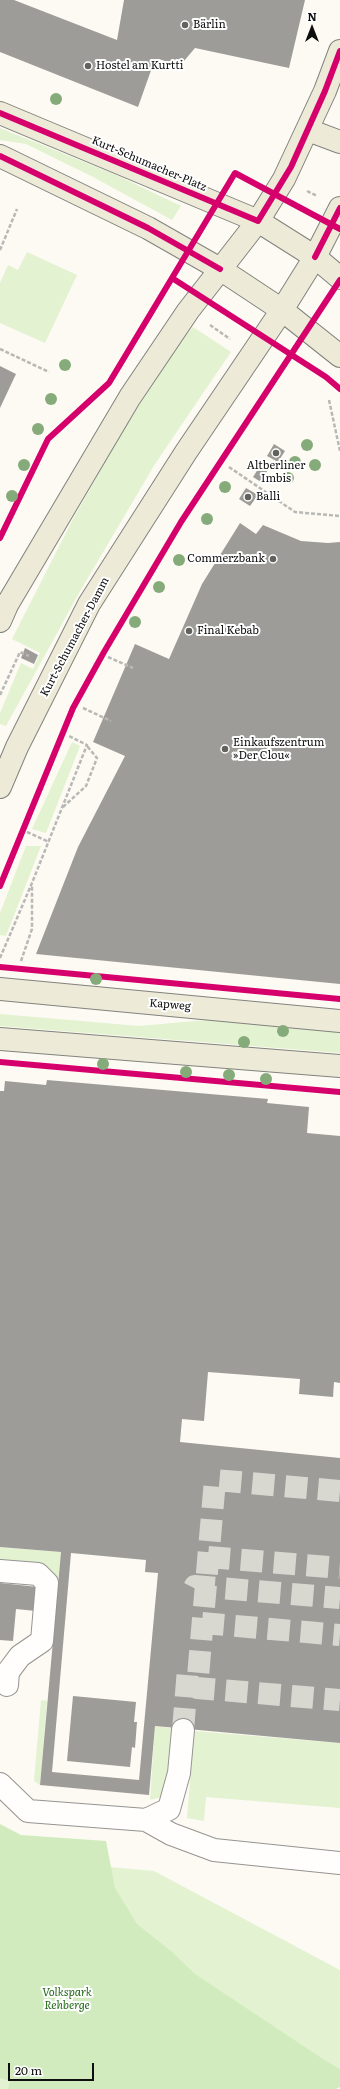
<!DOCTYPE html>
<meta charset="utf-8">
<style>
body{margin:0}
#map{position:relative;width:340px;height:2089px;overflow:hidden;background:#fcfaf2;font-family:Literata,serif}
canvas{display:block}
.north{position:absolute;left:292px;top:8px;width:40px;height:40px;-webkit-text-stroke:3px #fff;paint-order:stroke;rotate:0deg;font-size:11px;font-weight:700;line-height:16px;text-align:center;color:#0e0e0e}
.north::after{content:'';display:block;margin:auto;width:14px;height:18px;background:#0e0e0e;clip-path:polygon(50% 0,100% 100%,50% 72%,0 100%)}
.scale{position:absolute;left:8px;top:2063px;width:86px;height:18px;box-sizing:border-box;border:2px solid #0e0e0e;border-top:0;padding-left:5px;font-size:12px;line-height:14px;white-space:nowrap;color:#0e0e0e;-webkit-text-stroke:3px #fff;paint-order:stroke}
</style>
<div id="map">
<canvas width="340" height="2089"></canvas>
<div class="north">N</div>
<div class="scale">20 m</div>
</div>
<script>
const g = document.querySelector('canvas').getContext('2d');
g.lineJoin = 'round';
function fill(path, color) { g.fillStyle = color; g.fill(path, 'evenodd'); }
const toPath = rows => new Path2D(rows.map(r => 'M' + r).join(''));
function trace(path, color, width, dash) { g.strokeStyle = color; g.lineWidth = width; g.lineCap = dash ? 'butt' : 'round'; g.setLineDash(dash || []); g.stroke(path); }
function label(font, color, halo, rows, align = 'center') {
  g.font = font + ' Literata,serif'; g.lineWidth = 4; g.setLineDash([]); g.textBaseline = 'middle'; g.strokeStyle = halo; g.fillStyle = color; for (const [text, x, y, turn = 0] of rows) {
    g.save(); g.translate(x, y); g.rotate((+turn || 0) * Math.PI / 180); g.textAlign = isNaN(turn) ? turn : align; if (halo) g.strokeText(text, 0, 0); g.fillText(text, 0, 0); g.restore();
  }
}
const green = toPath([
 [0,128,114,174,181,206,172,220,93,177,26,144,0,140],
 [27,252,77,275,45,343,0,323,0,283,8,265,18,270],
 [193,327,231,352,155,464,79,593,6,726,0,724,0,713,21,663,33,669,40,653,12,639,73,519,125,427,184,337],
 [72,742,80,746,46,833,32,829],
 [26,846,41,846,6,936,0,935,0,913],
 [0,1014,139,1026,206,1020,340,1032,340,1053,0,1026],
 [0,1547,61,1552,58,1583,49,1568,41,1563,0,1560],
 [41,1700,47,1701,40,1785,34,1781],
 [155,1726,176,1729,171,1776,162,1797,150,1800],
 [194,1731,340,1743,340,1808,206,1797,204,1821,187,1818],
 [0,1857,154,1871,340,1970,340,2069,159,1971,101,2089,0,2089]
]);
const forest = toPath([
 [0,1824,21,1835,106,1841,115,1888,137,1924,172,1952,195,1974,323,2059,340,2069,340,2087,336,2089,8,2089,10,2081,0,2078]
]);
const building = toPath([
 [0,0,14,0,117,40,124,0,305,0,289,68,195,48,184,61,171,63,159,59,157,63,154,62,138,107,0,52],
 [0,366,16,374,0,408],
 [274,444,285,451,278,462,267,456],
 [260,466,268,470,265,474,269,477,267,481,263,478,261,482,253,477],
 [246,488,258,495,250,506,239,499],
 [240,523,256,534,263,525,301,541,328,543,340,542,340,984,36,954,78,847,125,756,93,742,135,644,169,659,202,584],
 [25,648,38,655,34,664,21,658],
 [47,1080,268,1099,267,1103,309,1107,307,1133,340,1136,340,1383,334,1382,333,1397,299,1394,300,1379,208,1372,204,1421,182,1419,180,1442,340,1458,340,1743,155,1726,149,1795,40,1785,61,1552,0,1547,0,1091,4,1091,5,1081,46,1085],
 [71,1553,146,1560,145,1572,158,1573,139,1780,52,1772],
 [0,1583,38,1587,36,1611,16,1609,13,1641,0,1640],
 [73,1696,136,1702,134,1722,137,1722,135,1748,132,1747,130,1767,67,1761]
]);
const minorTunnel = toPath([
 [340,1491,215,1480,197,1688,340,1700],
 [208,1557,340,1568],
 [194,1588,195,1586,340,1598],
 [202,1623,340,1635],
 [183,1730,188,1669]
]);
const path = toPath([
 [307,191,317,196],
 [0,250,17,209],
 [210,325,230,339],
 [0,349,49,372],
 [329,400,340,451],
 [229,467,295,512,340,516],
 [108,657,133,668],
 [0,695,20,652,29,656],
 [83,708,111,721],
 [63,807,86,786,97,758,87,746],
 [27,832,49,842],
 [0,958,32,883,87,745,69,736],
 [21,961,32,929,32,886]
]);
const minor = toPath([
 [0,1571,38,1574,47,1583,42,1641,20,1656,8,1672,7,1685],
 [0,1784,28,1811,146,1820,171,1834,214,1850,340,1863],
 [146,1820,169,1809,179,1773,183,1730]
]);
const major = toPath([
 [0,113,258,221,315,257,340,278],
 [308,130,340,142],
 [0,156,148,228,220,269,282,310,340,356],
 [0,621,7,605,130,397,188,311,258,221,284,179,325,91,340,51],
 [0,787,17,747,89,604,186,452,282,310,315,257,340,208],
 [0,989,340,1021],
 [0,1039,340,1066]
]);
const cycleway = toPath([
 [0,113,258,221,291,167,325,91,340,51],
 [0,156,148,228,220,269],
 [315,257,340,208],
 [172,278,326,377,340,389],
 [0,538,48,439,109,383,235,173,340,229],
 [0,886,73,708,104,652,181,522,340,280],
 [0,967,340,999],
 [0,1062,340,1092]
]);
const trees = [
 [56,99],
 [65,365],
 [51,399],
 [38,429],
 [307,445],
 [295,462],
 [24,465],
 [315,465],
 [288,478],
 [225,487],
 [12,496],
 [207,519],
 [179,560],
 [159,587],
 [135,622],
 [96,979],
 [283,1031],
 [244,1042],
 [103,1064],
 [186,1072],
 [229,1075],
 [266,1079]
];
const markers = [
 [185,25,4,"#61615e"],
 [88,66,4,"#61615e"],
 [276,453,4,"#61615e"],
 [248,497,4,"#61615e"],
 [273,559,4,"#61615e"],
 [189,631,4,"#61615e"],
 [225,749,4,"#61615e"]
];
const poiNames = [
 ["Bärlin",193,25],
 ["Hostel am Kurtti",96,66],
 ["Altberliner",276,466,"center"],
 ["Imbis",276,479,"center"],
 ["Balli",256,497],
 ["Commerzbank",265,559,"right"],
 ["Final Kebab",197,631],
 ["Einkaufszentrum",233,743],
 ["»Der Clou«",233,756]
];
const streetNames = [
 ["Kurt-Schumacher-Platz",149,164,23],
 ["Kurt-Schumacher-Damm",75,637,-62],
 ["Kapweg",170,1005,5]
];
const parkNames = [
 ["Volkspark",67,1993],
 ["Rehberge",67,2006]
];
fill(green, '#e3f2d1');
fill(forest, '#d2ebbe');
fill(building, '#9e9c98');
trace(minorTunnel, '#d8d7d0', 22, [22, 11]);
trace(minor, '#959491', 24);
trace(major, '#82827e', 24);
trace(path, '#b8b8b6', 2.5, [4, 2]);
trace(minor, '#fffefd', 22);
trace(major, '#edead8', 22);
trace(cycleway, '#d6006c', 6);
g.fillStyle = '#85ab7b';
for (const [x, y] of trees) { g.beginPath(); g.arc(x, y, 6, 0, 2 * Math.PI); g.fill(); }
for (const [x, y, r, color] of markers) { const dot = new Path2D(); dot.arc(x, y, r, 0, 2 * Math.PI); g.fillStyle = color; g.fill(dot); trace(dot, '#fff', 1.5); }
label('11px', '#0e0e0e', '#fff', poiNames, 'left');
label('11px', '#0e0e0e', '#fff', streetNames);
label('italic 11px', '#246a1a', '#fff', parkNames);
</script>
